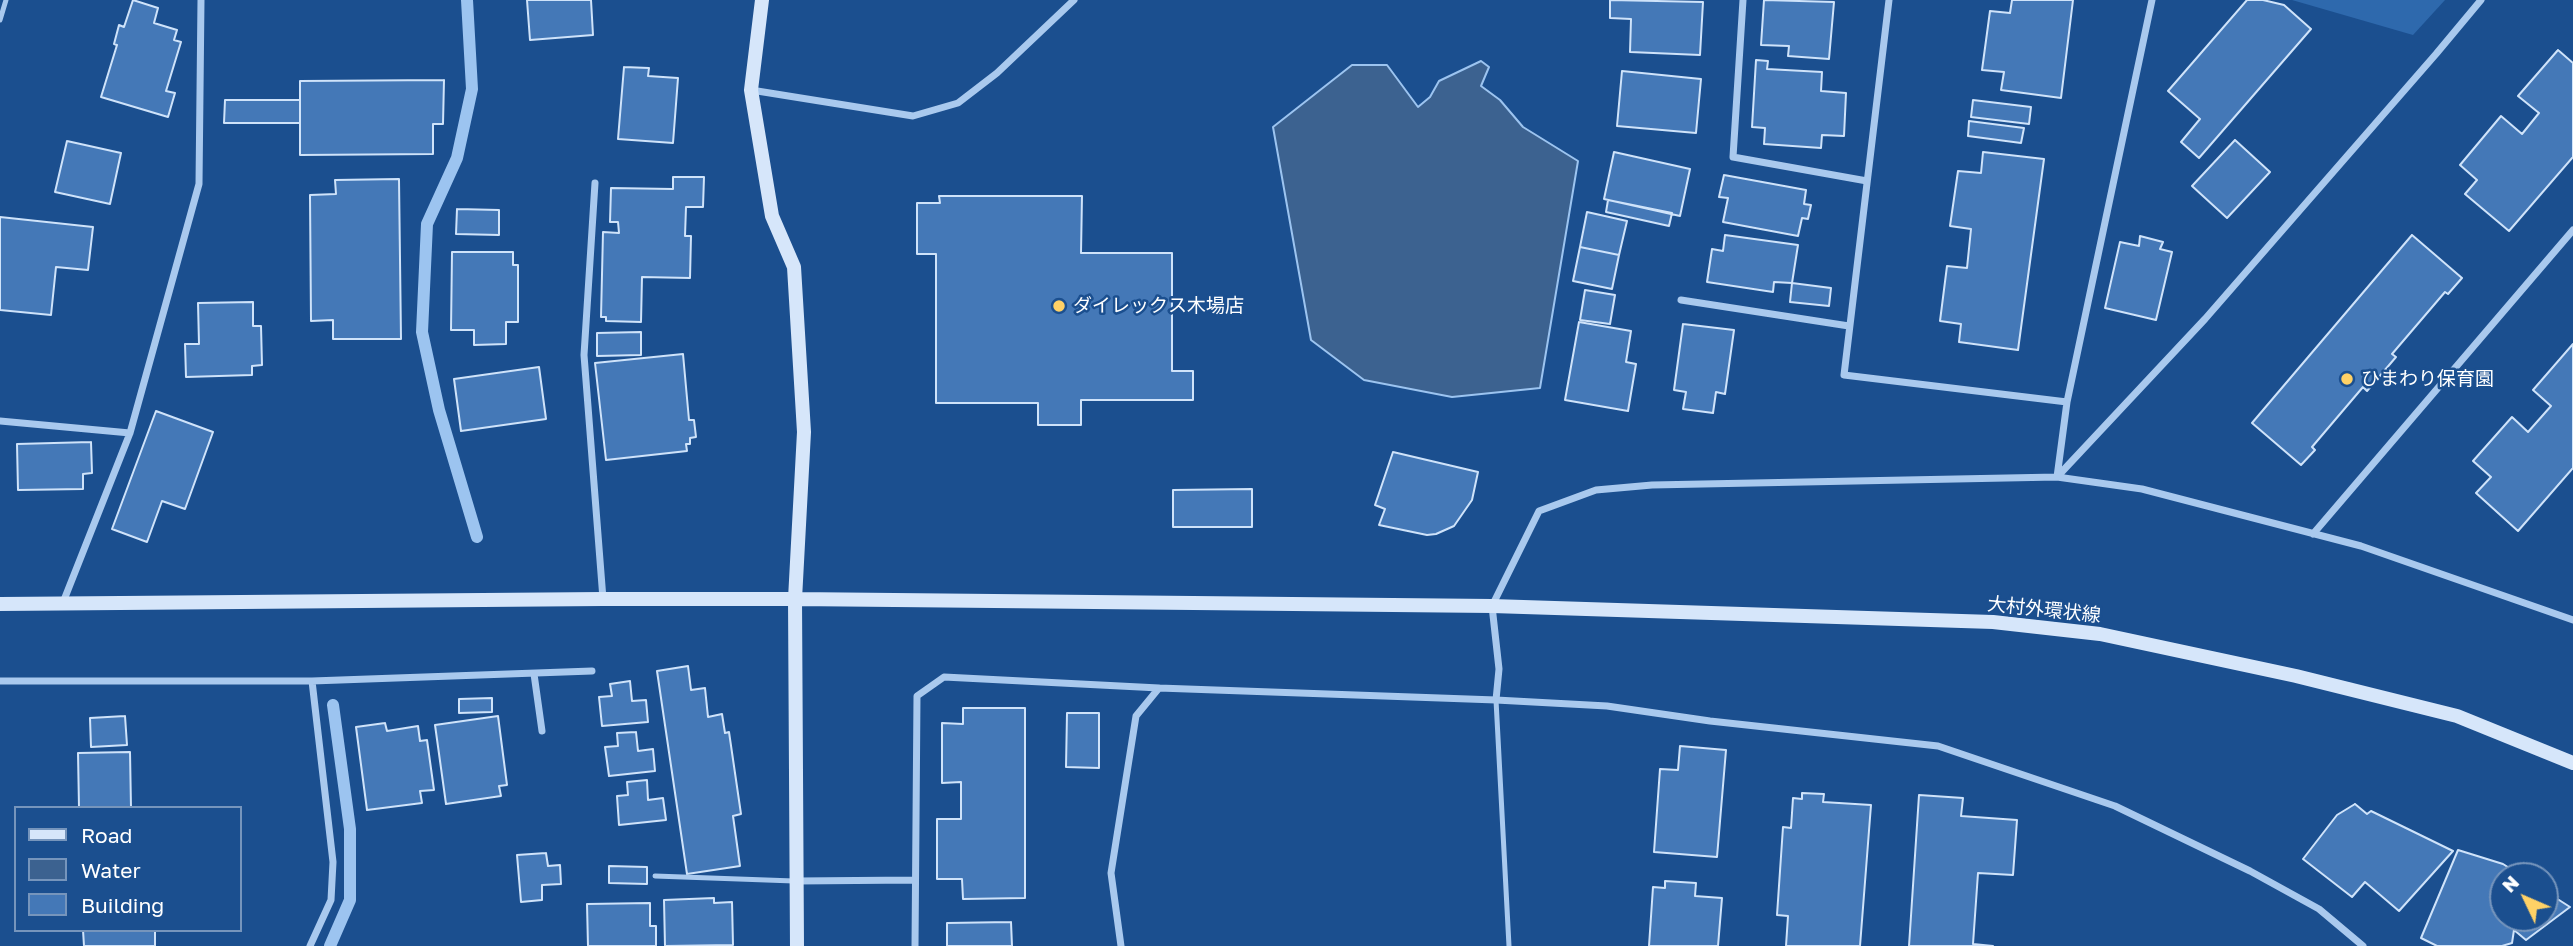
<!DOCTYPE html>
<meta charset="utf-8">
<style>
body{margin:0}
#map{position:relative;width:2573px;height:946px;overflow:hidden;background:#1b4f8f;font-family:"Golos Text",sans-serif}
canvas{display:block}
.legend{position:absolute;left:14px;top:806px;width:228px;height:126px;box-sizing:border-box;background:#1b4f8f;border:2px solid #7695bc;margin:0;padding:9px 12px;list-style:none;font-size:21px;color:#fff}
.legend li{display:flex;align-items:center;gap:14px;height:35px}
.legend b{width:35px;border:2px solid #7695bc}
.north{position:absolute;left:2489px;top:862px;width:70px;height:70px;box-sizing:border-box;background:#1b4f8f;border:2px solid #7695bc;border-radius:50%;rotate:314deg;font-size:19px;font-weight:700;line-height:28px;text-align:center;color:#fff}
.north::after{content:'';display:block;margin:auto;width:24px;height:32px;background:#ffd166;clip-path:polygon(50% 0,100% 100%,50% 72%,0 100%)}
</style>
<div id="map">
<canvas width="2573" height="946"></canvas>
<ul class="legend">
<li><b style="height:9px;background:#d6e6fa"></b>Road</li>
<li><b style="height:19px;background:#3c6290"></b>Water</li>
<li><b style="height:19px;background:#4478b7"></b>Building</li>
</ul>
<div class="north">N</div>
</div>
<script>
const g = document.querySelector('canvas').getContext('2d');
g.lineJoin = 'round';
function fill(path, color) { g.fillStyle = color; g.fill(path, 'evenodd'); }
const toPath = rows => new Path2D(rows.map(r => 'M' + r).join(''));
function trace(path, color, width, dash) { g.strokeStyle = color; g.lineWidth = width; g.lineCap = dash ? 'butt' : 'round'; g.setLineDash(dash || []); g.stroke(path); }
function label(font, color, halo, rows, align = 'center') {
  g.font = font + ' "Golos Text","Noto Sans JP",sans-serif'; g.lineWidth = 5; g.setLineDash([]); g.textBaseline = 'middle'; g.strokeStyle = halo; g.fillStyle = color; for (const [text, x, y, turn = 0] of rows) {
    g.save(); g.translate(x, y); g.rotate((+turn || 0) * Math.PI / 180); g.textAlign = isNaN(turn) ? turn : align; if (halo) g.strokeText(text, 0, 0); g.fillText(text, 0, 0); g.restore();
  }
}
const green = toPath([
 [2292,0,2445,0,2413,35]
]);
const water = toPath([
 [1481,61,1489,67,1481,86,1500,100,1523,127,1578,161,1540,388,1452,397,1364,380,1311,340,1273,127,1352,65,1387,65,1418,107,1430,97,1439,81,1481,61]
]);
const stream = toPath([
 [467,0,472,89,457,158,427,224,422,332,439,410,477,537],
 [330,946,350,900,350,829,333,705]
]);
const building = toPath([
 [133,0,158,8,154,23,177,30,174,40,181,42,166,91,175,93,168,117,101,97,117,45,114,44,119,25,124,27,133,0],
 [527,0,591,0,593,35,530,40,527,0],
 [1610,0,1703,2,1700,55,1630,52,1631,19,1610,18,1610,0],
 [1764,0,1834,2,1829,59,1788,56,1789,46,1761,45,1764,0],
 [2012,0,2073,0,2061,98,2001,90,2004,72,1982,70,1990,11,2010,13,2012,0],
 [2247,0,2263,0,2284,5,2311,29,2199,158,2181,142,2200,119,2168,91,2247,0],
 [2558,50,2573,63,2573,157,2509,231,2465,194,2477,180,2460,165,2501,116,2522,134,2539,113,2518,96,2558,50],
 [1756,60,1768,61,1767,69,1822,72,1821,91,1846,93,1844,136,1822,135,1821,148,1764,144,1765,128,1752,127,1756,60],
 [624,67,649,68,648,76,678,78,673,143,618,139,624,67],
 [1622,71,1701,79,1696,133,1617,126,1622,71],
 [444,80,443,124,433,124,433,154,300,155,300,81,444,80],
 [225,100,300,100,300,123,224,123,225,100],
 [1973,100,2031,107,2029,124,1971,117,1973,100],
 [1969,121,2024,128,2021,143,1968,136,1969,121],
 [2235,140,2270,172,2227,218,2192,186,2235,140],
 [67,141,121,153,110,204,55,192,67,141],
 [1614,152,1690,169,1680,216,1604,199,1614,152],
 [1983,152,2044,159,2018,350,1959,342,1961,324,1940,321,1947,266,1967,268,1971,229,1950,226,1958,171,1981,173,1983,152],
 [1724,175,1806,190,1804,204,1811,205,1808,219,1802,218,1798,236,1723,222,1728,198,1719,197,1724,175],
 [673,177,704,177,703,207,686,207,685,236,691,236,690,278,642,277,641,322,606,321,606,317,601,317,603,232,619,233,618,222,610,222,611,188,673,189,673,177],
 [399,179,401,339,333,339,333,320,311,321,310,195,336,194,335,180,399,179],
 [939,196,1082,196,1081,253,1172,253,1172,371,1193,371,1193,400,1081,400,1081,425,1038,425,1038,403,936,403,936,254,917,254,917,203,940,203,939,196],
 [1608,200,1672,213,1669,226,1606,212,1608,200],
 [457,209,499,210,499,235,456,234,457,209],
 [1587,212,1627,221,1619,255,1580,247,1587,212],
 [0,217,93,227,88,270,56,267,51,315,0,310,0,217],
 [1725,235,1798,245,1792,283,1774,282,1773,292,1707,282,1712,249,1723,251,1725,235],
 [2412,235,2462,278,2448,294,2445,292,2392,354,2396,357,2367,391,2363,387,2312,447,2315,450,2301,465,2252,423,2412,235],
 [2140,236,2163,242,2160,249,2172,252,2156,320,2105,308,2120,242,2139,246,2140,236],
 [1580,247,1619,255,1612,289,1573,281,1580,247],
 [452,252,513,252,513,265,518,265,518,322,506,322,506,344,474,345,474,330,451,330,452,252],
 [1792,283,1831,288,1829,306,1790,302,1792,283],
 [1585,290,1615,295,1610,324,1580,320,1585,290],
 [253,302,253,326,261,326,262,365,252,366,252,375,186,377,185,344,199,344,198,303,253,302],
 [1579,322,1631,331,1626,362,1636,364,1628,411,1565,400,1579,322],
 [1683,324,1734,330,1725,394,1716,392,1713,413,1683,409,1686,392,1674,390,1683,324],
 [641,332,641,355,597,356,597,333,641,332],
 [2573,344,2573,468,2518,531,2476,493,2491,477,2473,461,2512,417,2528,432,2551,406,2533,390,2573,344],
 [683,354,689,420,694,420,696,437,690,438,690,444,686,444,687,451,606,460,595,363,683,354],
 [539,367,546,419,461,431,454,379,539,367],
 [156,411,213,432,185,509,162,501,147,542,112,529,156,411],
 [91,442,92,473,83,474,83,489,18,490,17,444,91,442],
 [1393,452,1478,472,1472,500,1454,526,1436,534,1427,535,1379,525,1385,509,1375,505,1393,452],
 [1252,489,1252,527,1173,527,1173,490,1252,489],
 [688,666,691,690,705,688,708,717,722,714,725,733,729,732,741,814,733,816,740,866,687,874,657,671,688,666],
 [630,681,632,701,646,700,648,722,602,726,599,697,612,696,610,684,630,681],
 [492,698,492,712,459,713,459,699,492,698],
 [963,708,1025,708,1025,898,963,899,962,879,937,879,937,819,961,819,961,782,942,783,942,723,963,724,963,708],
 [1067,713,1099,713,1099,768,1066,767,1067,713],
 [125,716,127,745,91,747,90,718,125,716],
 [498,716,507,785,499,786,501,796,446,804,435,725,498,716],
 [385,723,387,731,418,726,420,741,427,740,434,790,420,791,422,803,367,810,356,727,385,723],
 [636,732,638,751,653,749,655,771,609,776,605,747,618,746,617,733,636,732],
 [1680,746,1726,750,1717,857,1654,852,1660,769,1678,770,1680,746],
 [130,752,131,808,79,808,78,753,130,752],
 [647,780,648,800,663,798,666,820,619,825,617,796,628,795,627,782,647,780],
 [1802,793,1824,794,1823,802,1871,805,1860,946,1786,946,1788,916,1777,915,1783,827,1791,828,1793,798,1802,799,1802,793],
 [1919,795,1963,798,1961,816,2017,820,2013,875,1978,873,1973,944,1993,946,1909,946,1919,795],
 [2355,804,2367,814,2371,811,2453,851,2399,911,2365,882,2352,897,2303,859,2337,815,2355,804],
 [2458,850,2503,864,2522,876,2503,876,2503,918,2545,918,2545,891,2570,907,2526,940,2514,930,2512,943,2502,946,2437,946,2421,938,2458,850],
 [546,853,548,866,560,865,561,884,542,885,542,900,521,902,517,855,546,853],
 [609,866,647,867,647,884,609,883,609,866],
 [1665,881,1696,883,1695,896,1722,898,1718,946,1649,946,1653,887,1665,888,1665,881],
 [714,898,714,903,732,902,733,945,665,946,664,900,714,898],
 [650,903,650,926,656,926,656,946,588,946,587,904,650,903],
 [1011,922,1012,946,947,946,947,923,1011,922],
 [83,930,155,930,155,946,84,946,83,930]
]);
const lane = toPath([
 [0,20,6,0],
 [1496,700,1509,946],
 [655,876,794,881]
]);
const street = toPath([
 [1743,0,1733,157,1867,181],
 [1889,0,1844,375,2067,402],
 [751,90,913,116,958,103,997,73,1074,0],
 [595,183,584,355,603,599],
 [1681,300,1849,326],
 [0,421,130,433],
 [2057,477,2205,319,2436,54,2481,0],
 [2057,477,2067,402,2152,0],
 [2313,534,2573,230],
 [62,605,130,433,199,184,201,0],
 [534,674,542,731],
 [0,681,312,681,592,671],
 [797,881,915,880],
 [310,946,331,900,333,862,312,681],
 [915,946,917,696,944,677,1159,688],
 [1121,946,1111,873,1136,716,1159,688,1496,700],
 [2363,946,2319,909,2250,871,2115,806,1938,746,1710,721,1607,706,1496,700,1499,669,1492,606,1539,511,1596,490,1652,485,2057,477,2142,489,2361,546,2573,620]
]);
const secondary = toPath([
 [762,0,751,90,772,216,794,267,804,432,795,599,797,946],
 [0,604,603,599,795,599,1492,606,1993,622,2100,634,2296,676,2457,716,2573,763]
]);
const markers = [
 [1059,306,7,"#ffd166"],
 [2347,379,7,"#ffd166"]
];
const poiNames = [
 ["ダイレックス木場店",1073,306],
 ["ひまわり保育園",2361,379]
];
const streetNames = [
 ["大村外環状線",2044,610,6]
];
fill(green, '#2e69ad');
fill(water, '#3c6290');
trace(water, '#9cc4f0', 2);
trace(stream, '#9cc4f0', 12);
fill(building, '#4478b7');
trace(building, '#cfe3fa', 2);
trace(lane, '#a9c9ee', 5);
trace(street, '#a9c9ee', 7);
trace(secondary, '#d6e6fa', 14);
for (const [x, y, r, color] of markers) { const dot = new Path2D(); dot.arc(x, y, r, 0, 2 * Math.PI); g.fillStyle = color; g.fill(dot); trace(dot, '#1b4f8f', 2.5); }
label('19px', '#fff', '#1b4f8f', poiNames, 'left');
label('19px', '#fff', '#1b4f8f', streetNames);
</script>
